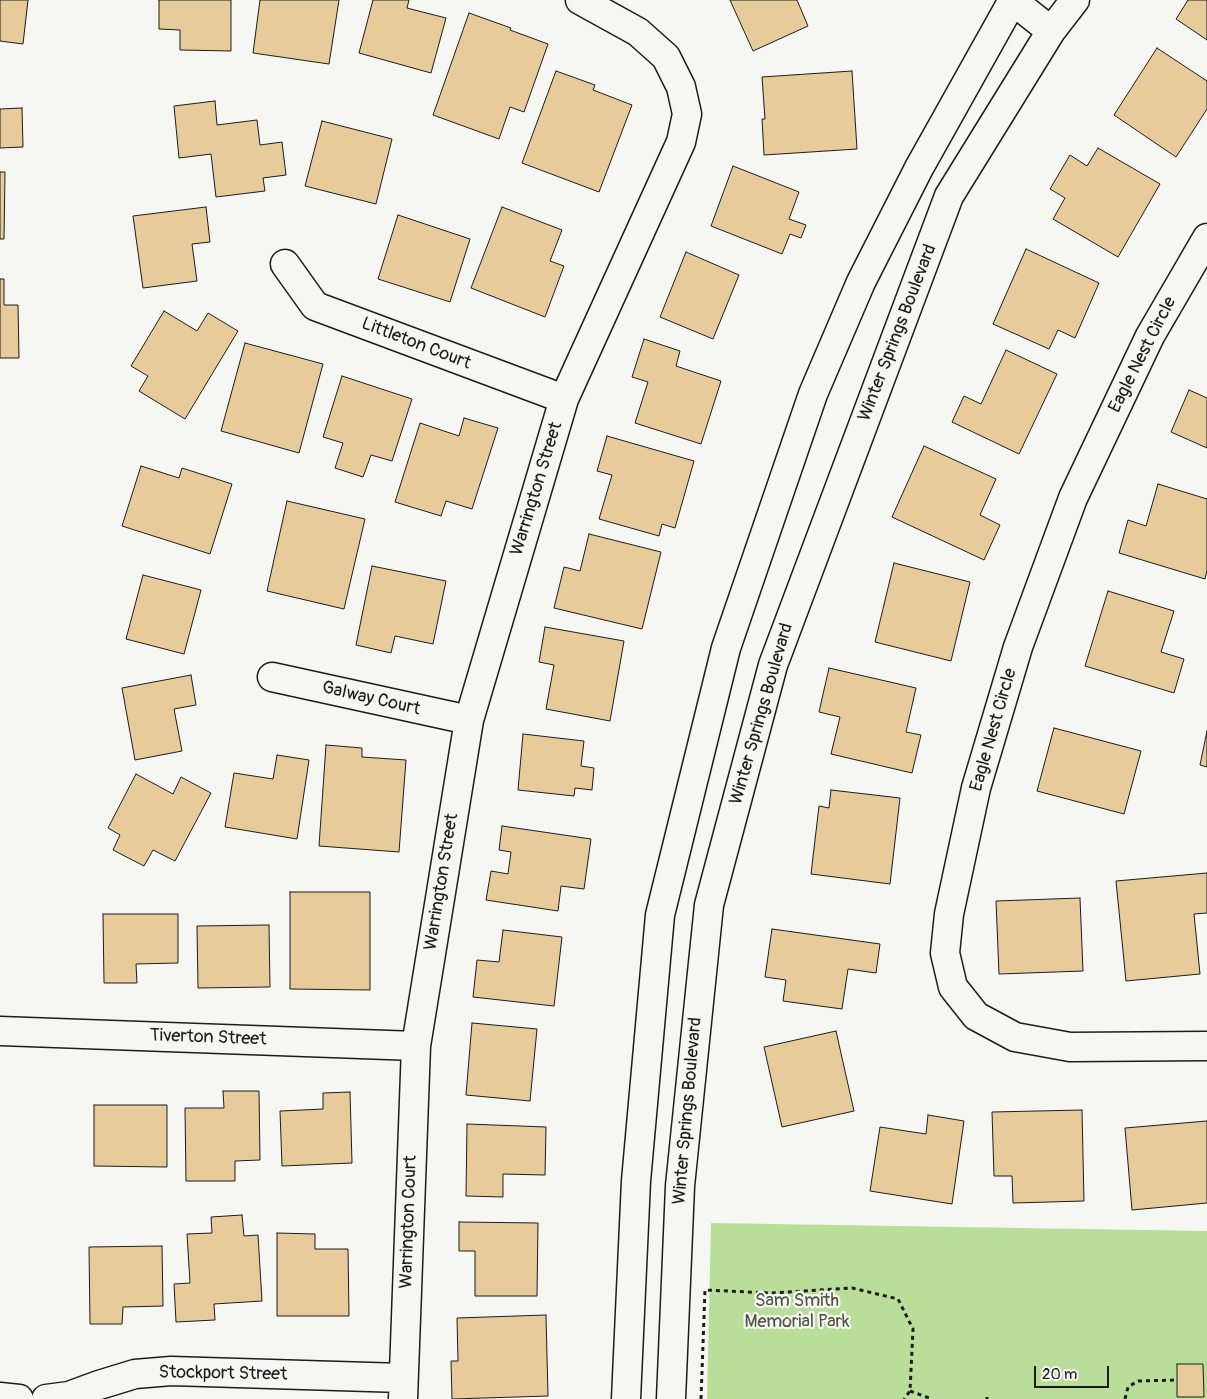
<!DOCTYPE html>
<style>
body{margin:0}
#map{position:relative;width:1207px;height:1399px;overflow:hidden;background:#f6f6f2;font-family:Pangolin,sans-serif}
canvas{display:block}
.scale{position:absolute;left:1034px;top:1366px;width:75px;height:22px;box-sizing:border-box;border:2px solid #1c1c1c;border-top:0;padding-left:6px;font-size:15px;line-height:18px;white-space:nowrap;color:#1c1c1c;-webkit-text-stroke:4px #f6f6f2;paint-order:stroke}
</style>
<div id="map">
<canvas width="1207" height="1399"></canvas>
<div class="scale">20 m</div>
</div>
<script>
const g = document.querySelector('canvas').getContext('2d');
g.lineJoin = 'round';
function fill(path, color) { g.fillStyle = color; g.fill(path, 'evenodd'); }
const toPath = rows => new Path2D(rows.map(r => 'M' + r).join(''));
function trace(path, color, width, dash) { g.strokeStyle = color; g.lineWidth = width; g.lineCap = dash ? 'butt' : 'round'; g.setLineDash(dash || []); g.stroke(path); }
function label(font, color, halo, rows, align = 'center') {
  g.font = font + ' Pangolin,sans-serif'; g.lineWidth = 4.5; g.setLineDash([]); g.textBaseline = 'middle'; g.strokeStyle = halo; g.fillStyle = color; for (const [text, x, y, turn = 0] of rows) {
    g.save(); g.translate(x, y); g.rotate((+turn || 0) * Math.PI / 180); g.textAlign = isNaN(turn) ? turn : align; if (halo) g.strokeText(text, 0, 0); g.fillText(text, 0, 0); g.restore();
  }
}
const green = toPath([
 [711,1223,1207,1231,1207,1399,707,1399]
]);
const building = toPath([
 [0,0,28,0,23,44,0,41,0,0],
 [159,0,231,0,231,51,180,50,180,30,159,29,159,0],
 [260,0,339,0,329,64,253,53,260,0],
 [373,0,409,0,407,8,446,18,431,73,359,53,373,0],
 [730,0,797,0,808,26,753,51,730,0],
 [1188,0,1207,0,1207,40,1176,19,1188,0],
 [469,13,511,28,510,30,548,44,524,112,510,107,499,139,433,115,469,13],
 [1157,48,1207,81,1207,109,1176,157,1114,115,1157,48],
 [556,71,595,85,593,90,632,105,599,192,522,163,556,71],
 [852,71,857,149,764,155,762,119,765,119,762,77,852,71],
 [215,101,217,125,257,120,260,145,282,142,286,175,263,178,265,191,216,197,211,154,179,158,174,106,215,101],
 [22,108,23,147,0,148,0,109,22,108],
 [322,121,392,139,376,204,305,186,322,121],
 [1098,148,1160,184,1118,257,1053,219,1065,198,1050,189,1070,155,1087,166,1098,148],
 [733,166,799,192,789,219,806,225,801,238,790,234,782,254,711,226,733,166],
 [0,172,5,172,4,239,0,239,0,172],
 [206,207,210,242,192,244,197,281,143,288,133,216,206,207],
 [502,207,562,230,550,261,564,266,545,317,471,288,502,207],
 [398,215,470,239,450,302,378,279,398,215],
 [1026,249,1099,283,1075,338,1058,330,1049,349,993,324,1026,249],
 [686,252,739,275,713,339,660,317,686,252],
 [0,279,4,279,4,305,18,305,19,358,0,358,0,279],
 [164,311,197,331,208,313,238,331,185,419,139,391,148,376,131,366,164,311],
 [644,339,680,351,676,366,721,381,701,444,635,423,648,382,632,377,644,339],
 [245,343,323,364,299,453,221,431,245,343],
 [1006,350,1057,374,1019,454,952,422,964,396,981,404,1006,350],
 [342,376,412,399,392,461,371,455,363,477,335,468,343,443,323,437,342,376],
 [1189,390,1207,398,1207,448,1171,432,1189,390],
 [464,418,498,428,472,509,446,501,441,516,395,502,420,423,459,436,464,418],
 [607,436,694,461,675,528,662,524,659,536,599,519,612,475,597,471,607,436],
 [924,446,996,479,980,515,1000,525,984,560,892,517,924,446],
 [141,466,179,478,182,468,232,484,210,554,122,526,141,466],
 [1158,484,1207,499,1207,570,1205,579,1119,553,1128,520,1146,526,1158,484],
 [287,501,365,519,344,609,267,591,287,501],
 [589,534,661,552,642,629,554,608,564,567,580,571,589,534],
 [894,563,970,582,951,661,875,642,894,563],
 [372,566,446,581,433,644,395,636,391,653,356,645,372,566],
 [143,575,201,590,184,654,126,639,143,575],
 [1108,591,1174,611,1161,652,1184,659,1174,693,1085,666,1108,591],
 [545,627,624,641,610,721,546,709,554,665,539,662,545,627],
 [829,668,916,688,906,732,921,735,912,773,831,754,840,717,819,712,829,668],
 [191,675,196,705,174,709,182,751,135,760,122,688,191,675],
 [1054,728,1141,751,1124,814,1037,791,1054,728],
 [1207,731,1207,767,1200,765,1207,731],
 [523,734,584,741,581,766,594,768,592,790,575,788,574,796,518,790,523,734],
 [326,745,362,748,362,757,406,760,399,852,319,846,326,745],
 [277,755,309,760,297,839,225,827,234,773,273,779,277,755],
 [136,774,173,794,181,777,211,793,175,861,153,850,144,866,113,850,120,835,108,828,136,774],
 [831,790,900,798,890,884,811,874,819,806,829,808,831,790],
 [502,826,591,839,584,889,561,886,558,911,486,900,491,871,508,874,511,852,499,850,502,826],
 [1207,873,1207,913,1194,914,1200,974,1126,981,1116,881,1207,873],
 [290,892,370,892,370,990,290,989,290,892],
 [1080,898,1083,971,999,974,996,901,1080,898],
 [103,914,178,914,178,963,136,964,137,983,104,983,103,914],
 [269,925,270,987,198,988,197,926,269,925],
 [772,929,880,944,876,973,848,969,842,1009,783,1001,786,980,765,977,772,929],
 [503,930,562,937,554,1006,473,997,477,960,499,962,503,930],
 [472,1023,537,1029,530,1101,466,1095,472,1023],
 [836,1031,854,1111,782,1127,764,1047,836,1031],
 [223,1091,259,1091,260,1160,235,1161,235,1181,186,1181,185,1108,224,1108,223,1091],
 [350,1092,352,1163,282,1166,280,1111,323,1109,323,1093,350,1092],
 [94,1105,167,1105,167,1167,94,1166,94,1105],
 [1082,1110,1084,1201,1013,1203,1012,1176,994,1176,992,1112,1082,1110],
 [928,1115,964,1121,952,1204,870,1191,880,1127,926,1134,928,1115],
 [1207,1121,1207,1203,1132,1210,1125,1128,1207,1121],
 [467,1124,546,1127,545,1175,503,1174,503,1197,466,1196,467,1124],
 [242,1215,244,1236,258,1235,262,1301,214,1304,215,1320,176,1322,174,1284,190,1283,187,1234,212,1233,211,1217,242,1215],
 [459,1222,538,1223,537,1296,475,1296,475,1251,459,1251,459,1222],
 [277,1233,315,1234,315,1249,348,1249,349,1316,277,1316,277,1233],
 [162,1246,163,1306,123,1307,122,1324,90,1324,89,1247,162,1246],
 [546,1315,548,1396,452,1399,451,1361,458,1361,457,1318,546,1315],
 [1177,1364,1203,1364,1204,1397,1177,1397,1177,1364]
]);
const path = toPath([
 [910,1391,932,1399],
 [701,1399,705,1290,770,1293,852,1288,898,1299,913,1329,910,1391,904,1399],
 [987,1399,987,1397],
 [1125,1399,1128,1387,1138,1381,1177,1380]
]);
const minor = toPath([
 [1012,0,1051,31],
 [1207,238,1150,336,1073,498,1018,647,976,788,949,914,945,953,953,987,976,1016,1015,1037,1070,1047,1207,1046],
 [285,264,315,306,564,399],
 [272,677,469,720],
 [0,1031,416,1046],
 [0,1397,19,1399],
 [46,1399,69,1396,99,1385,135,1374,171,1371,403,1378],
 [403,1399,416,1046,469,720,564,399,681,142,687,114,681,87,666,57,638,32,580,0],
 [626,1399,636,1181,660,915,726,648,813,394,861,282,919,168,1013,0],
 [671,1399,680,1186,709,905,773,665,949,196,1051,31,1075,0]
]);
const streetNames = [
 ["Winter Springs Boulevard",898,333,-69],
 ["Littleton Court",416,344,21],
 ["Eagle Nest Circle",1143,355,-63],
 ["Warrington Street",537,489,-73],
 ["Galway Court",371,699,13],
 ["Winter Springs Boulevard",762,714,-74],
 ["Eagle Nest Circle",994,730,-74],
 ["Warrington Street",442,882,-81],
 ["Tiverton Street",208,1038,2],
 ["Winter Springs Boulevard",688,1111,-85],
 ["Warrington Court",409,1222,-88],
 ["Stockport Street",223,1374,1]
];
const parkNames = [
 ["Sam Smith",797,1301],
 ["Memorial Park",797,1322]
];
fill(green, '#b9de99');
fill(building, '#e7cb9b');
trace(building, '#1c1c1c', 1);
trace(minor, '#1c1c1c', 31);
trace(path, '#1c1c1c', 3, [4, 4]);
trace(minor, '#f6f6f2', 28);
label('18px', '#1c1c1c', '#f6f6f2', streetNames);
label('18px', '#4b5642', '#f6f6f2', parkNames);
</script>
